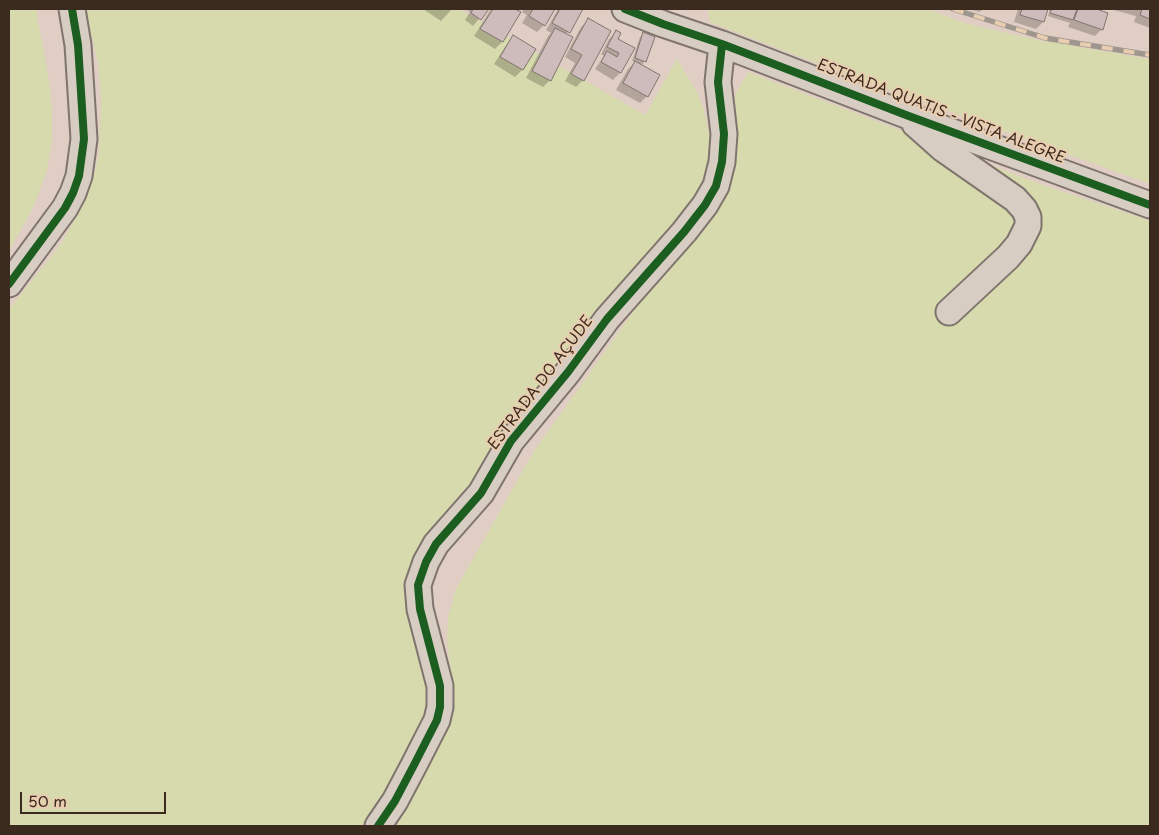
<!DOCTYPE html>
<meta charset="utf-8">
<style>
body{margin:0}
#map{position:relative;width:1159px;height:835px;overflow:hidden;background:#e0cec4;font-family:"Playpen Sans",sans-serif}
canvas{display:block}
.frame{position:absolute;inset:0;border:10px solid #3b2a1e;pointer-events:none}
.scale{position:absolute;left:20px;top:792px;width:146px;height:22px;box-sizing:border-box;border:2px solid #3b2a1e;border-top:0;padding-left:6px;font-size:15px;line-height:18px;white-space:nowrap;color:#3b2a1e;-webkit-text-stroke:4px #e9cdb0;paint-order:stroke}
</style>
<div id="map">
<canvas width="1159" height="835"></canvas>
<div class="frame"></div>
<div class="scale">50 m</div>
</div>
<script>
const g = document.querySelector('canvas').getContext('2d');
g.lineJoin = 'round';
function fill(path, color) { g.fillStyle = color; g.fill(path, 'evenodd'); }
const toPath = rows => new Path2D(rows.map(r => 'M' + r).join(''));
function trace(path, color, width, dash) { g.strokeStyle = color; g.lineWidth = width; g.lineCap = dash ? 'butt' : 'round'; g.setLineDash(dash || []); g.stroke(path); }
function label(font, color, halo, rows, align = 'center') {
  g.font = font + ' "Playpen Sans",sans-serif'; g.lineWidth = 4; g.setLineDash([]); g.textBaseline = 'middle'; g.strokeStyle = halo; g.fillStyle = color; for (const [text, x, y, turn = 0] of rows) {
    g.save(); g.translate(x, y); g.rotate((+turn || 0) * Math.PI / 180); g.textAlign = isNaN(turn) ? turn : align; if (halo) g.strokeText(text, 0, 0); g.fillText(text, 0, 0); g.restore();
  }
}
const green = toPath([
 [9,9,36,9,49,82,52,111,52,141,47,170,33,208,9,251],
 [83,9,459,9,645,115,677,59,698,94,704,110,710,140,710,154,701,187,693,201,623,283,534,393,499,439,459,506,425,548,425,650,429,713,369,826,9,826,9,309,59,247,86,200,93,179,99,153,101,98,98,64,90,27],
 [708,9,927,9,968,24,1038,40,1150,59,1150,184,811,61,710,22],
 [748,72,1040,184,1150,221,1150,826,394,826,444,736,451,713,454,693,447,642,448,617,456,589,534,451,643,298,718,205,736,135,735,95]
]);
const shadow = toPath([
 [423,9,452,9,441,21],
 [465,9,487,9,473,26,465,20,470,12],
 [491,9,513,9,519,13,502,42,495,49,474,36],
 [524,9,554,9,544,25,537,32,522,23,527,15,522,12],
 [558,9,582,9,566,35,550,80,543,87,526,78,548,36,551,33,546,30],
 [973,9,983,9,980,12,972,10],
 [1018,9,1047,9,1043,22,1036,29,1014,22],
 [1050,9,1099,9,1102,29,1095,36,1068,27,1070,23,1048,16],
 [1110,9,1150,9,1150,28,1134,22,1136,16],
 [588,20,583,80,576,87,565,81,575,63,565,57,581,27],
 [616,32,616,39,633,49,620,73,613,80,595,69,604,56,601,54,609,39],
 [643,34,645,61,641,66,647,96,640,103,616,90,628,69,635,62,632,61,640,37],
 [514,37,522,70,515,77,494,64,507,44]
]);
const building = toPath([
 [473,9,489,9,481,20,471,13,473,9],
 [493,9,515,9,521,12,503,42,480,29,493,9],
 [533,9,555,9,545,26,529,16,533,9],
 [560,9,583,9,570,33,552,23,560,9],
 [1022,9,1048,9,1044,22,1020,15,1022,9],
 [1052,9,1077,9,1073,20,1050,13,1052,9],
 [1078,9,1100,9,1099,10,1108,13,1103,30,1074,20,1078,9],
 [1142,9,1150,9,1150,19,1140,15,1142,9],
 [588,18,611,31,584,81,571,74,582,55,571,49,588,18],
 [555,28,573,37,551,81,532,71,555,28],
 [616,30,621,33,618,39,635,48,621,73,601,62,607,51,617,57,619,53,607,47,616,30],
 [643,32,655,37,646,62,635,58,643,32],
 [513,35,536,49,523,70,500,57,513,35],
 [635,61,660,75,648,97,623,83,635,61]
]);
const minor = toPath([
 [625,9,663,24,722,44,906,115,1150,205],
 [915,124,942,148,1015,199,1024,209,1028,217,1028,226,1019,244,1008,257,949,312],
 [9,284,65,208,73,193,79,176,84,139,78,45,72,9],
 [378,826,395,801,414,765,437,720,440,707,440,686,420,609,418,585,426,562,436,544,481,493,511,441,568,372,607,319,684,232,705,205,716,186,722,162,724,134,718,82,722,44]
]);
const rail = toPath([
 [953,9,1045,38,1150,55]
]);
const cycleway = toPath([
 [625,9,663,24,722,44,906,115,1150,205],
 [9,284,65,208,73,193,79,176,84,139,78,45,72,9],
 [378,826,395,801,414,765,437,720,440,707,440,686,420,609,418,585,426,562,436,544,481,493,511,441,568,372,607,319,684,232,705,205,716,186,722,162,724,134,718,82,722,44]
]);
const streetNames = [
 ["ESTRADA QUATIS - VISTA ALEGRE",941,112,21],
 ["ESTRADA DO AÇUDE",541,383,-53]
];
fill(green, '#d6daac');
fill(shadow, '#0003');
fill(building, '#cebcbc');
trace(building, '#80756e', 1);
trace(minor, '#80756e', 29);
trace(minor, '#d8cdc3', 25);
trace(rail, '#9f968e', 5.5);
trace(rail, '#e9cdb0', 4, [11]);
trace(cycleway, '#1b5e20', 8);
label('15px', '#3b2a1e', '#e9cdb0', streetNames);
</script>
